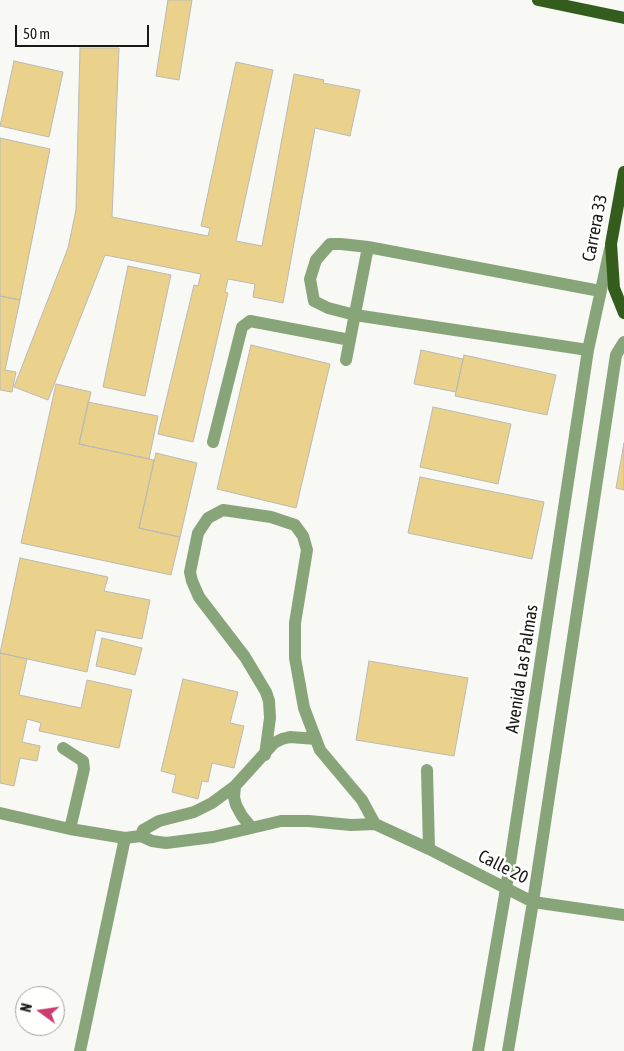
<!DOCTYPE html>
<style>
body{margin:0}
#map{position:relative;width:624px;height:1051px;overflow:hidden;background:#f8f8f5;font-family:"Asap Condensed",sans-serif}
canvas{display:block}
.north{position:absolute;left:15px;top:986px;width:50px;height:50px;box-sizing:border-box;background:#fffffe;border:1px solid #a3a3a2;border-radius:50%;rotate:284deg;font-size:14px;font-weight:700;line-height:20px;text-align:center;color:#191918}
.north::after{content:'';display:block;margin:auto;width:18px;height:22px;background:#ca3e6f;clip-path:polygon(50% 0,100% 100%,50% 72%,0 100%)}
.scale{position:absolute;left:15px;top:25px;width:134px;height:22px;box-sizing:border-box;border:2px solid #191918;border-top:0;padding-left:6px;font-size:15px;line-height:18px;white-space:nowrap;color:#191918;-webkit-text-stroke:4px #fffffe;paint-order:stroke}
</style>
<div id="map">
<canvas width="624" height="1051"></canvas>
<div class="north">N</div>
<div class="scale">50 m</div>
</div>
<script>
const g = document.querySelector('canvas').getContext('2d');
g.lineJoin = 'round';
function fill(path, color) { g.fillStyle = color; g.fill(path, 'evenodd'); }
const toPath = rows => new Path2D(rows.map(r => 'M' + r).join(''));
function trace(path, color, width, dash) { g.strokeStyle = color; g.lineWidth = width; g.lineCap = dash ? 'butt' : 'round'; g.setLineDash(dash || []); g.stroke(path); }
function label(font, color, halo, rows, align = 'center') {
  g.font = font + ' "Asap Condensed",sans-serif'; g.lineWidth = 5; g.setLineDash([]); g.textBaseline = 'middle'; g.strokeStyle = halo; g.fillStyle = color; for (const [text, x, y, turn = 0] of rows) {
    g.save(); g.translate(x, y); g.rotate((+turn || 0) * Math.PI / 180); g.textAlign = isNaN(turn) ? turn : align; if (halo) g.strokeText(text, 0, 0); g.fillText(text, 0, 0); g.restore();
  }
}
const building = toPath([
 [168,0,192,0,179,80,156,76,168,0],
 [80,48,119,48,112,217,208,236,210,228,201,226,236,62,273,70,236,241,262,246,294,74,324,80,323,83,360,90,350,136,315,128,283,303,253,297,255,284,228,279,225,292,228,293,193,442,158,434,194,285,198,286,201,274,105,255,48,400,14,387,68,248,76,210,80,48],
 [14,61,63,72,49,137,0,126,14,61],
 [0,138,50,149,20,300,0,296,0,138],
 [128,266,171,275,145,396,103,387,128,266],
 [0,296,20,300,5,370,16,372,12,392,0,390,0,296],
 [251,345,330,364,296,508,217,489,251,345],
 [421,350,463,359,456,392,414,384,421,350],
 [464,355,556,375,547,415,455,396,464,355],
 [56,384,91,392,79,444,154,460,139,528,180,537,171,575,21,543,56,384],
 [88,402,158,416,149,459,79,444,88,402],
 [433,407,511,424,498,484,420,467,433,407],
 [624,443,624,490,616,488,624,443],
 [156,453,197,463,180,537,139,528,156,453],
 [420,477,544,502,532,559,408,533,420,477],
 [20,558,108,577,104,591,150,600,142,639,96,630,87,672,0,653,20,558],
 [102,638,142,648,135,675,96,666,102,638],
 [0,653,27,659,19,695,81,708,87,680,132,690,119,748,39,731,41,723,27,719,22,742,40,746,37,761,20,758,14,786,0,783,0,653],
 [369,661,468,678,454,756,356,740,369,661],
 [183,679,238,692,230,723,244,726,234,768,212,763,208,782,202,781,198,799,172,792,176,775,161,771,183,679]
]);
const minor = toPath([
 [588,350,355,315,328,308,314,301,310,279,316,260,330,244,341,244,368,247,600,291],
 [346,360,368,247],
 [213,442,242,327,250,321,350,340],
 [63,748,83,761,84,769,70,829],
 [265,755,270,718,269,701,266,692,245,657,199,597,192,581,190,572,198,533,208,518,223,510,271,517,295,525,303,536,307,550,295,623,295,658,304,708,320,750,362,800,375,824],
 [427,770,429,849],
 [235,786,234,797,236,805,242,816,251,827],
 [0,813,70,829,125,838,141,836,152,841,166,843,213,837,281,821,309,821,351,825,375,824,429,849,533,902,624,915],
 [141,836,143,830,159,821,194,812,212,803,235,786,274,743,282,739,290,737,316,739],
 [80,1051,125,838],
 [478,1051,506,889,588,350,610,249],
 [508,1051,533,902,616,355,624,342]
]);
const major = toPath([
 [538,0,624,18],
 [624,172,611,244,614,288,624,313]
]);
const streetNames = [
 ["Carrera 33",595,228,-79],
 ["Avenida Las Palmas",522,669,-81],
 ["Calle 20",503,867,27]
];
fill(building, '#ead28c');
trace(building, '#bab9b5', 1);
trace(minor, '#88a57a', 12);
trace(major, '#345c1c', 12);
label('18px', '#191918', '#fffffe', streetNames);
</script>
